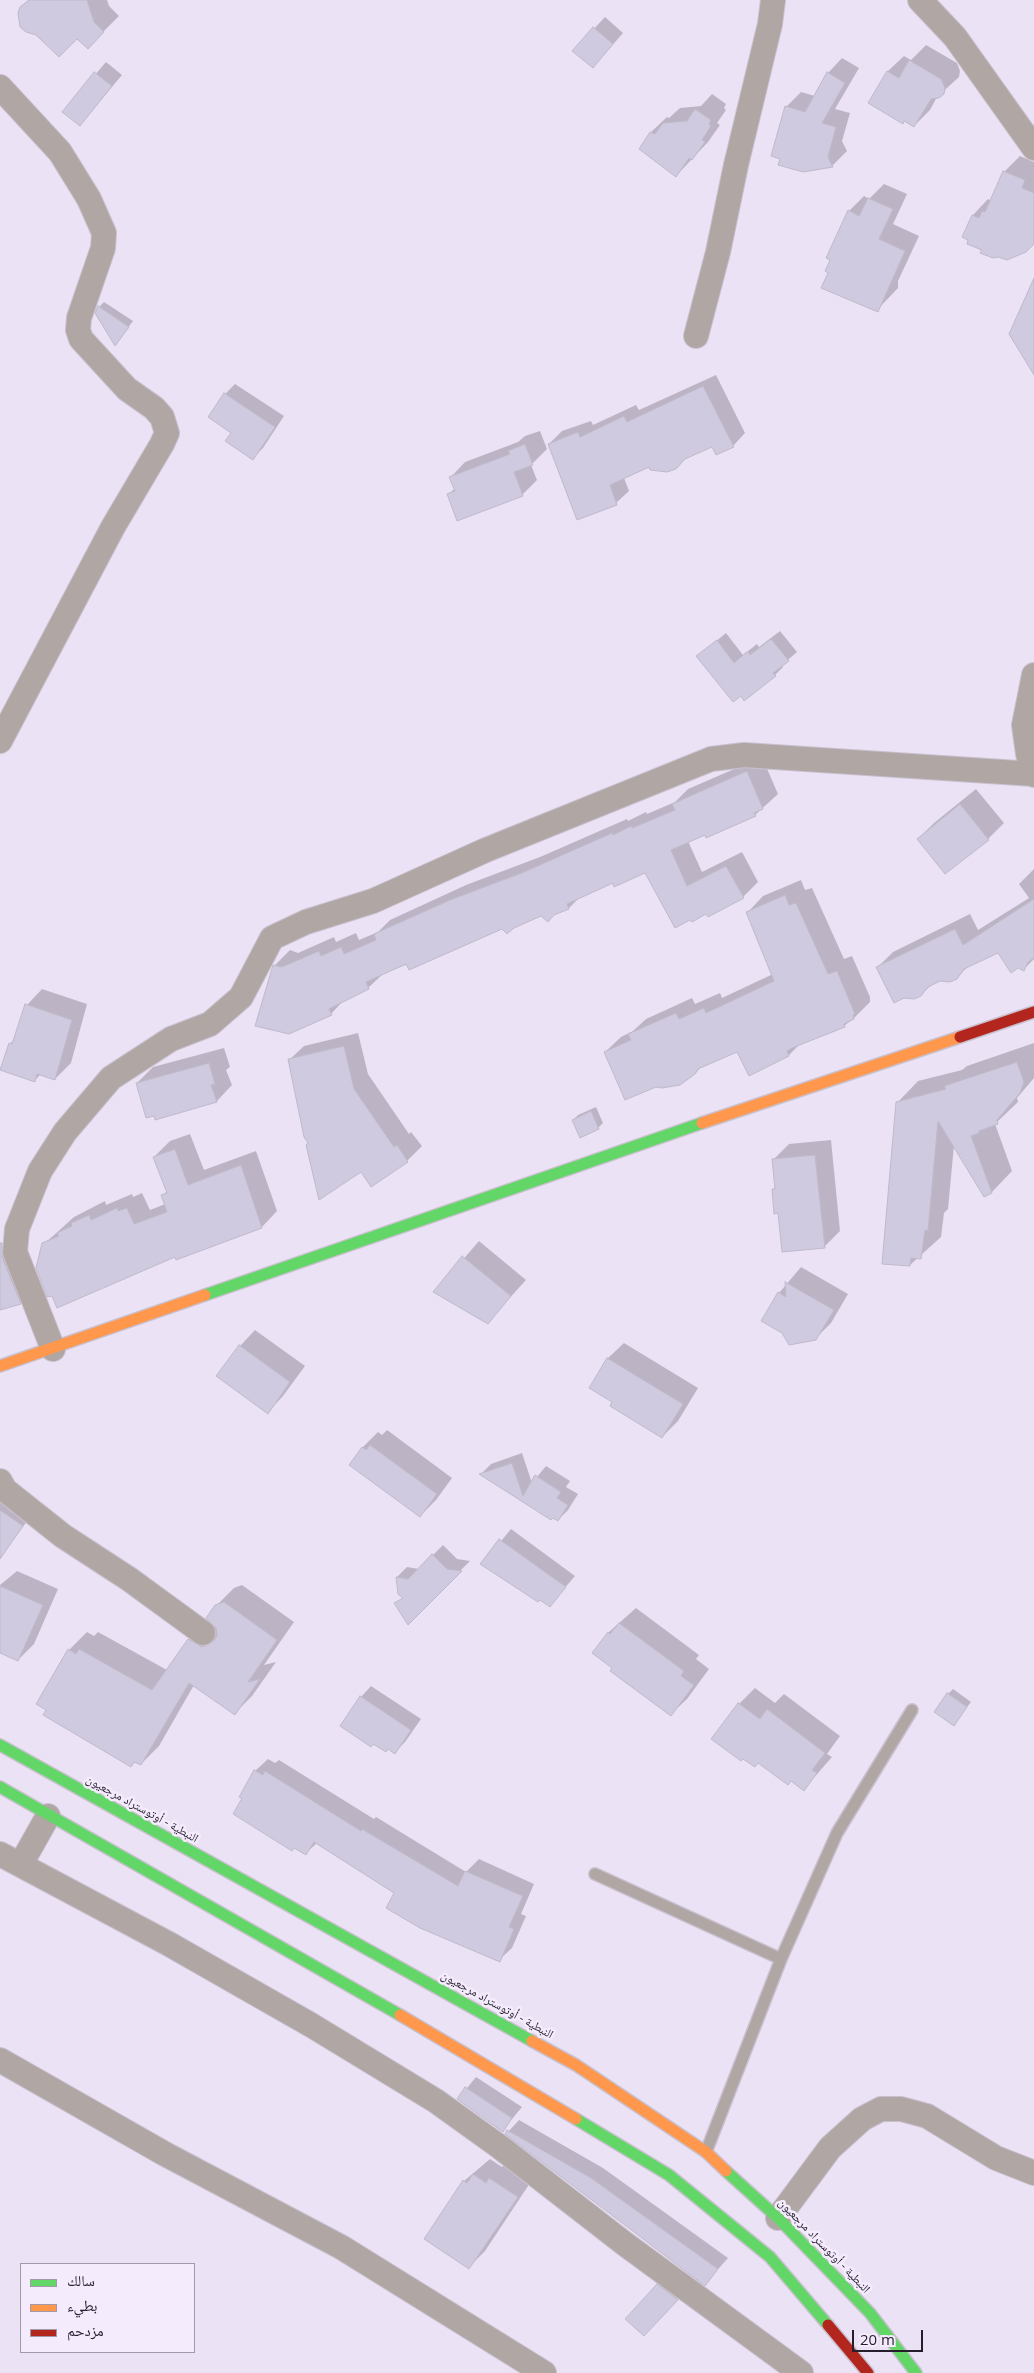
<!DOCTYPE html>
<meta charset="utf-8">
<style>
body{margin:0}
#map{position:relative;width:1034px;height:2373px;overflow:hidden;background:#ece2f5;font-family:"Open Sans","Noto Naskh Arabic",sans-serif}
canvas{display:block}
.legend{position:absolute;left:20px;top:2263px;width:175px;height:90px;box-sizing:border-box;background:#f4ecfd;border:1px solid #a299aa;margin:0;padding:6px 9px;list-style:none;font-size:15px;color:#261d2d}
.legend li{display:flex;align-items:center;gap:10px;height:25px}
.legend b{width:25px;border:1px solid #a299aa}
.scale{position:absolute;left:852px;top:2330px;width:71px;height:22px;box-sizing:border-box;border:2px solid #261d2d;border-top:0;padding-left:6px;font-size:15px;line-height:18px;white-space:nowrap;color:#261d2d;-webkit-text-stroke:4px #f4ecfd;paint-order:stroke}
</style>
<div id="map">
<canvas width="1034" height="2373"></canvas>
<ul class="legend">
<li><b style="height:6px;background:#63d668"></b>سالك</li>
<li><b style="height:6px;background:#ff974d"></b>بطيء</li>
<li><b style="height:6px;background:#b3261e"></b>مزدحم</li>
</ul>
<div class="scale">20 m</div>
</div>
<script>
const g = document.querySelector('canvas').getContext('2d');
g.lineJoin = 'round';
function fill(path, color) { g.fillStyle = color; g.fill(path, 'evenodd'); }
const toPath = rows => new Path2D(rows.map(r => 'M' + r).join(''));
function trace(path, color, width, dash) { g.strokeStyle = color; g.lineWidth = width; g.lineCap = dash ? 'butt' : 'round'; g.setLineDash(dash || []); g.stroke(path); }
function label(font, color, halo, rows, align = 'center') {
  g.font = font + ' "Open Sans","Noto Naskh Arabic",sans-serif'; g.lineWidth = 5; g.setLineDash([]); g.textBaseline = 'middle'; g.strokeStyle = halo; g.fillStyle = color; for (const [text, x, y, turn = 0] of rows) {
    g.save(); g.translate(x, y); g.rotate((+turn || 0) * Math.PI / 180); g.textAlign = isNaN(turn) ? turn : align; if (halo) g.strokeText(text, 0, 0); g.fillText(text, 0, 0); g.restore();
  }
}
const shadow = toPath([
 [28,0,107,0,109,6,119,16,88,47,77,37,19,14],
 [605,17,623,33,603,56,574,50],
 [926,45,957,63,960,71,959,77,937,97,930,110,914,126,869,103,888,71,904,56,911,60],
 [842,58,859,68,835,109,850,113,842,141,847,151,832,166,786,107,801,92,815,96,828,73],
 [106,62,122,75,80,125,63,112],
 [712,94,726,104,724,108,726,110,717,123,720,125,708,142,676,176,640,148,651,132,667,117,669,118,680,108,701,106],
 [1020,156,1034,162,1034,242,993,257,968,243,970,239,963,236,973,215,988,199,991,201,1004,172],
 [884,184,907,194,893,224,919,236,898,281,898,288,877,310,830,272,832,260,849,211,864,196,869,199],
 [104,302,133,321,116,344,99,307],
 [716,375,745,433,733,446,713,445,687,457,676,468,650,466,624,478,629,491,616,503,549,444,562,431,591,421,593,425,636,405,639,410],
 [235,384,284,416,263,448,253,458,233,432,225,394],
 [540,431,547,449,531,465,537,480,522,495,449,494,455,488,451,477,465,462,518,442,525,436],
 [780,631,797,652,782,665,783,667,775,675,698,656,726,633,743,655,757,644,759,647],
 [762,757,778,794,755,815,688,841,702,872,742,852,758,882,743,897,708,915,645,872,613,882,580,897,569,908,541,914,384,973,368,988,343,1001,331,1014,289,1033,275,965,290,950,298,953,334,937,336,942,356,933,359,940,378,932,390,920,466,885,540,857,627,819,628,821,646,812,647,814,675,802,688,789],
 [976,789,1004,823,988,839,946,872,918,839,934,823],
 [1034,869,1034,959,1024,969,998,951,969,965,957,978,940,979,933,983,921,995,877,968,893,952,970,914,978,930,1029,898,1019,884],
 [801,880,805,890,812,888,844,959,852,956,870,997,870,1002,854,1018,844,1026,800,1044,789,1055,749,1074,738,1051,701,1067,695,1074,605,1052,621,1037,633,1031,646,1019,692,998,695,1004,720,993,722,998,773,974,748,912,763,896],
 [42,989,87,1004,71,1063,55,1079,41,1074,35,1080,10,1044,15,1038,27,1005],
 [358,1033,368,1074,409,1134,411,1132,422,1146,407,1161,372,1185,361,1170,310,1143,289,1060,304,1046],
 [1034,1043,1034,1078,1017,1098,1018,1102,995,1124,1012,1171,992,1192,984,1195,954,1145,948,1209,944,1213,941,1237,910,1265,898,1102,918,1081,962,1070,967,1066],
 [224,1048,230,1067,226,1070,232,1085,217,1101,137,1083,153,1067],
 [596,1107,603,1123,598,1128,573,1120,578,1115],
 [190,1134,204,1170,256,1151,277,1211,262,1227,176,1255,44,1244,74,1217,105,1201,106,1205,132,1194,133,1197,142,1193,150,1210,165,1204,162,1196,167,1191,154,1157,170,1141],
 [831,1140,840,1231,824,1247,779,1212,773,1190,776,1187,773,1160,789,1144],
 [479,1241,526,1280,487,1323,435,1292],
 [19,1246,35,1288,20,1303,0,1309,0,1252],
 [801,1267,848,1294,831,1323,815,1339,779,1293],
 [255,1330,305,1366,283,1396,268,1412,240,1346],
 [624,1343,698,1388,678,1421,662,1437,591,1387,608,1358],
 [387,1430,452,1478,436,1500,420,1516,362,1448,378,1432,382,1435],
 [522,1453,532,1483,546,1466,570,1481,566,1487,578,1494,568,1510,558,1520,481,1474,491,1464],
 [0,1493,32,1515,8,1546,0,1540],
 [511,1529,575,1576,550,1605,482,1564],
 [443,1545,457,1559,470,1561,418,1613,396,1603,403,1597,397,1577,407,1567,419,1569],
 [17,1571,58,1589,34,1644,18,1660,0,1652,0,1585],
 [242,1585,294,1622,264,1665,276,1662,252,1696,234,1714,194,1685,159,1746,141,1764,136,1761,131,1765,69,1650,87,1632,94,1636,98,1632,167,1670,189,1640,207,1622,215,1626,216,1606,234,1588],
 [636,1608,699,1655,696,1659,709,1669,687,1699,671,1714,593,1653,609,1632],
 [371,1686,421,1719,405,1742,395,1752,361,1697],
 [755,1688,775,1703,784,1694,840,1736,827,1754,832,1757,804,1789,791,1780,713,1739,739,1704],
 [953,1689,971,1702,954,1724,948,1694],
 [268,1759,275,1763,279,1760,374,1819,376,1817,466,1872,479,1859,534,1884,521,1914,526,1916,512,1948,499,1960,317,1843,306,1853,255,1771],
 [476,2077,522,2107,503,2130,458,2099],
 [519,2120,603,2168,728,2258,705,2284,507,2133],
 [490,2159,502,2167,506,2163,532,2180,485,2251,469,2267,464,2181],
 [668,2275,687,2289,654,2324,658,2285]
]);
const building = toPath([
 [29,0,87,0,94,22,104,32,88,49,77,39,59,57,36,35,26,32,20,27,18,13,20,7,29,0],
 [593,27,613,44,593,68,572,51,593,27],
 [909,60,941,79,945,88,944,94,939,98,931,99,914,127,904,121,903,124,868,103,887,71,899,78,909,60],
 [94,72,112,86,80,126,62,112,94,72],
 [827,72,845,83,822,123,836,127,828,157,833,167,803,172,778,165,780,159,771,156,785,106,805,112,827,72],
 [695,109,711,120,709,124,711,126,702,140,705,142,692,160,689,158,676,177,639,149,650,132,655,134,663,123,687,121,695,109],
 [1003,171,1025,180,1022,188,1034,193,1034,244,1026,252,1007,260,998,257,993,258,980,253,982,250,967,244,968,240,962,237,972,215,979,218,982,211,985,212,1003,171],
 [868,198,893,209,879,239,905,251,878,312,821,288,828,273,825,271,830,260,826,258,848,210,859,216,868,198],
 [1034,278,1034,375,1009,334,1034,278],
 [98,306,129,327,115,346,95,313,98,306],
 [703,386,734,447,716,455,712,447,685,459,676,469,667,472,650,470,649,467,610,485,617,505,577,520,548,444,578,432,580,437,624,416,627,422,703,386],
 [224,393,275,427,253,460,225,441,231,433,208,417,224,393],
 [525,444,533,465,514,472,523,496,457,521,447,494,455,491,449,477,510,454,508,451,525,444],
 [771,639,789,661,773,673,776,676,744,701,741,696,733,702,696,656,717,640,734,663,748,651,750,655,771,639],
 [747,771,763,809,754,813,756,816,706,838,705,835,671,850,687,886,726,866,744,898,708,917,706,914,692,922,690,920,675,928,645,873,614,887,613,883,567,904,569,909,554,915,548,922,541,916,514,928,507,934,502,929,409,970,406,964,366,982,369,989,329,1009,332,1015,289,1034,255,1026,273,965,282,967,319,951,321,956,341,947,344,954,376,940,374,934,450,900,524,872,612,833,613,835,631,826,632,828,675,810,672,804,747,771],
 [960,804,989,840,945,874,917,839,960,804],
 [785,895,789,905,796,903,828,974,837,971,855,1014,853,1015,854,1019,844,1024,845,1027,792,1048,787,1051,789,1056,749,1076,737,1052,698,1069,695,1074,680,1085,662,1088,656,1087,625,1100,604,1052,631,1040,628,1034,676,1013,679,1019,704,1008,706,1013,774,981,746,912,785,895],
 [1034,899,1034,958,1028,962,1024,971,1018,968,1011,973,998,953,964,969,957,979,950,982,940,981,928,987,921,996,914,999,904,998,894,1003,876,967,955,929,963,945,1034,899],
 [25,1004,72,1020,55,1080,37,1074,35,1082,0,1070,9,1043,12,1044,25,1004],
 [344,1046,354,1089,394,1147,397,1145,408,1162,371,1187,361,1172,319,1200,306,1145,308,1143,304,1137,288,1059,344,1046],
 [1017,1062,1024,1082,1020,1093,997,1120,998,1124,979,1131,979,1133,971,1136,992,1193,984,1197,938,1121,928,1231,925,1230,921,1259,911,1258,910,1266,882,1264,896,1102,946,1089,944,1086,1017,1062],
 [209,1063,215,1084,211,1085,217,1102,155,1120,154,1116,146,1118,136,1083,209,1063],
 [591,1111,599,1129,580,1138,572,1120,591,1111],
 [175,1149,188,1185,241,1165,262,1228,176,1260,175,1257,57,1308,52,1296,47,1297,36,1268,42,1243,59,1236,57,1233,72,1226,71,1223,89,1215,91,1220,117,1208,118,1211,127,1208,134,1224,167,1212,161,1195,167,1193,153,1157,175,1149],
 [815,1155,825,1248,782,1252,778,1213,774,1214,772,1189,775,1189,772,1159,815,1155],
 [0,1243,2,1243,2,1257,21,1304,0,1310,0,1243],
 [462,1256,511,1296,488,1324,433,1292,462,1256],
 [785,1282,834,1310,816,1340,789,1345,782,1333,761,1321,778,1292,786,1297,785,1282],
 [239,1345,290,1382,268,1414,216,1376,239,1345],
 [607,1358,683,1404,662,1438,610,1406,612,1402,589,1388,607,1358],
 [370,1445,437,1494,420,1517,349,1465,362,1447,366,1450,370,1445],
 [512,1463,523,1496,535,1475,561,1492,557,1498,568,1505,558,1521,553,1518,551,1520,479,1474,512,1463],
 [0,1510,23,1526,0,1559,0,1510],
 [499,1539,566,1587,550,1607,540,1600,538,1602,480,1564,499,1539],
 [432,1554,447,1569,462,1571,408,1625,394,1603,403,1598,398,1594,396,1577,408,1579,432,1554],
 [0,1586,43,1605,18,1661,0,1653,0,1586],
 [224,1602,277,1640,248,1682,260,1679,235,1715,189,1683,141,1765,134,1762,131,1767,43,1715,46,1710,36,1704,68,1649,76,1654,79,1649,152,1690,188,1639,202,1647,214,1641,217,1635,216,1628,206,1618,215,1605,224,1602],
 [619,1623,684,1671,681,1676,694,1685,671,1716,610,1671,612,1668,592,1653,608,1632,610,1634,619,1623],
 [947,1693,967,1707,954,1726,934,1712,947,1693],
 [360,1696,411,1730,395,1754,388,1749,386,1752,373,1744,371,1747,340,1726,360,1696],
 [738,1703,760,1719,767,1709,825,1753,812,1770,817,1773,804,1791,791,1781,788,1785,758,1763,755,1767,743,1759,741,1761,711,1739,738,1703],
 [254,1770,263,1775,265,1771,361,1831,362,1829,458,1886,465,1871,523,1896,509,1927,514,1929,500,1962,420,1928,386,1908,394,1893,314,1842,306,1855,294,1848,292,1851,233,1814,242,1798,239,1797,254,1770],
 [465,2087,512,2118,503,2132,457,2099,465,2087],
 [507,2130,591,2178,718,2269,705,2286,505,2134,507,2130],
 [473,2174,486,2183,489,2178,518,2197,469,2269,424,2239,463,2180,467,2183,473,2174],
 [657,2284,678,2300,644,2336,625,2319,657,2284]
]);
const lane = toPath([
 [595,1874,781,1959],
 [706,2152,781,1959,837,1833,912,1710]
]);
const street = toPath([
 [920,0,955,37,1034,148],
 [0,87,60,152,89,199,104,233,103,248,79,318,78,330,81,339,127,389,154,408,162,417,167,433,162,444,113,527,0,741],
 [696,336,718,252,736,165,770,24,773,0],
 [1034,675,1024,725,1028,754,1034,775],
 [53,1349,15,1252,17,1229,40,1171,65,1132,111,1078,171,1039,210,1024,241,997,272,938,306,922,373,901,486,850,711,759,744,755,1034,774],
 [0,1481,5,1490,63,1536,129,1579,203,1633],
 [0,1854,169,1944,311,2025,436,2101,500,2147,625,2244,801,2373],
 [21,1864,48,1816],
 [0,2060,165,2154,341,2247,544,2373],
 [778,2218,830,2148,862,2119,881,2109,901,2109,927,2116,996,2158,1034,2173]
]);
const fast = toPath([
 [205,1295,702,1123],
 [0,1745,532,2041],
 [0,1787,400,2015],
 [576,2119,669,2175,770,2257,828,2325],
 [726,2171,778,2218,870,2313,916,2373]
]);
const slow = toPath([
 [702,1123,960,1037],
 [0,1366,205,1295],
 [400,2015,576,2119],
 [532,2041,576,2065,706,2152,726,2171]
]);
const jam = toPath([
 [960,1037,1034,1012],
 [828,2325,868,2373]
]);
const streetNames = [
 ["النبطية - أوتوستراد مرجعيون",142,1809,29],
 ["النبطية - أوتوستراد مرجعيون",497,2005,29],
 ["النبطية - أوتوستراد مرجعيون",824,2246,46]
];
fill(shadow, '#0003');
fill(building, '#d0cae0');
trace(building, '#beb9c9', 1);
trace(lane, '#c8c0cf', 14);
trace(street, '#c8c0cf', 26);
trace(fast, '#c8c0cf', 14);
trace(slow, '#c8c0cf', 14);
trace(jam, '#c8c0cf', 14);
trace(lane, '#b0a6a4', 11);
trace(street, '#b0a6a4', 24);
trace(fast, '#63d668', 11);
trace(slow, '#ff974d', 11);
trace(jam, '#b3261e', 11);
label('12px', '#261d2d', '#f4ecfd', streetNames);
</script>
